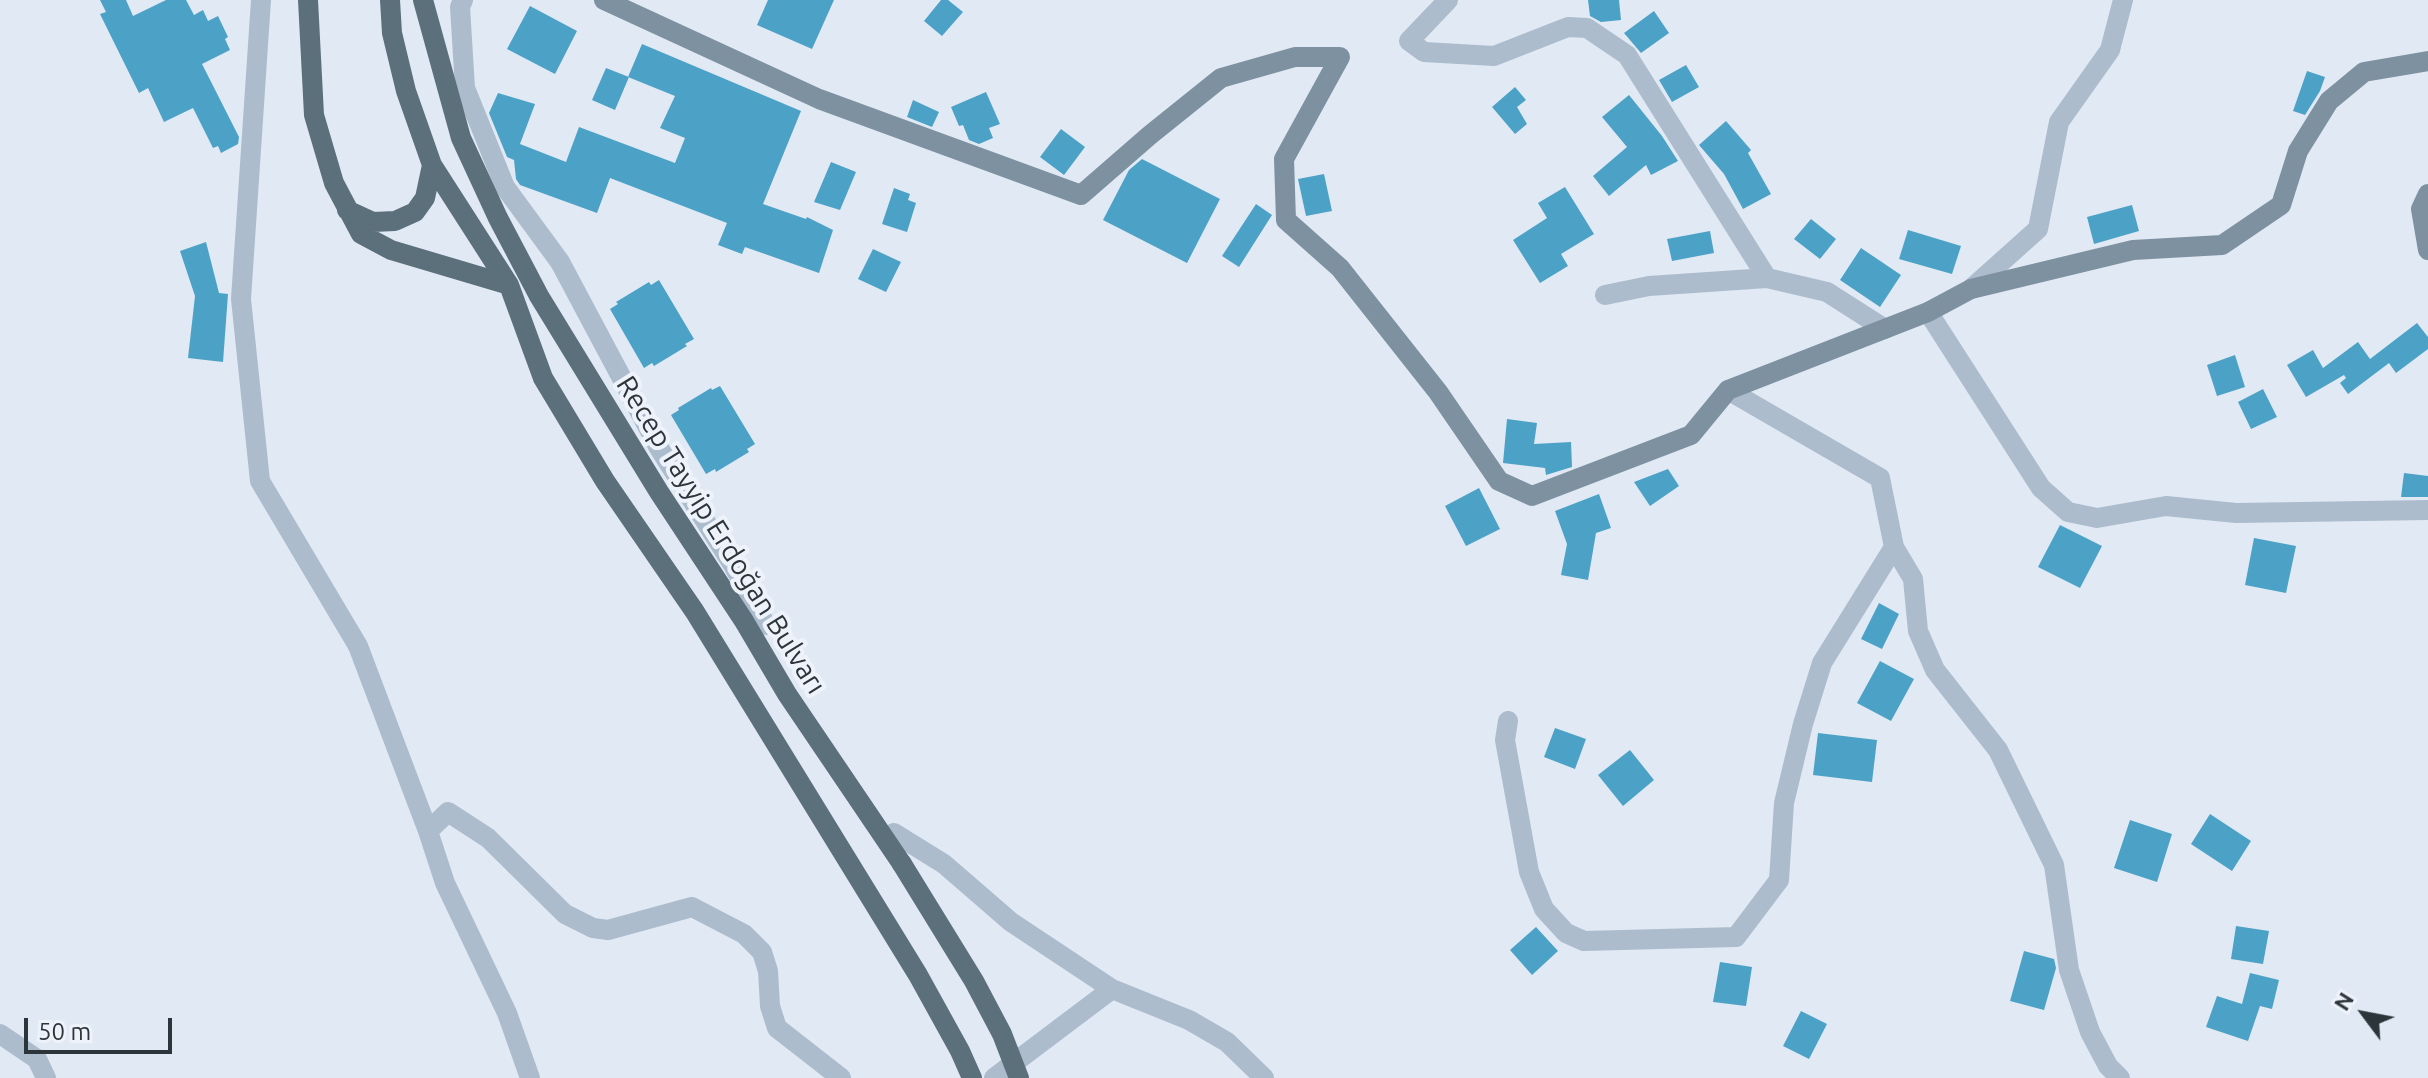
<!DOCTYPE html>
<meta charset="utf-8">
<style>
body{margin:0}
#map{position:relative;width:2428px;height:1078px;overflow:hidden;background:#e1e9f4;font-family:Ubuntu,sans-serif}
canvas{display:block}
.north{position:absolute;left:2324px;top:974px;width:80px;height:80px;-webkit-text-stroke:6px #eef3fb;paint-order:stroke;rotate:302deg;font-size:22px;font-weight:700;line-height:32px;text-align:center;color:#2b353a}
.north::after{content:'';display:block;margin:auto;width:28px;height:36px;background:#2b353a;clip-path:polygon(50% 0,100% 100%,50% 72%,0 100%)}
.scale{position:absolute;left:24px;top:1018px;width:148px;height:36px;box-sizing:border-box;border:4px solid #2b353a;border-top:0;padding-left:10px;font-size:24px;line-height:28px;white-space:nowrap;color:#2b353a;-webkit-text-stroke:6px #eef3fb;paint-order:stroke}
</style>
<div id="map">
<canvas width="2428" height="1078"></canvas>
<div class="north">N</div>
<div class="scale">50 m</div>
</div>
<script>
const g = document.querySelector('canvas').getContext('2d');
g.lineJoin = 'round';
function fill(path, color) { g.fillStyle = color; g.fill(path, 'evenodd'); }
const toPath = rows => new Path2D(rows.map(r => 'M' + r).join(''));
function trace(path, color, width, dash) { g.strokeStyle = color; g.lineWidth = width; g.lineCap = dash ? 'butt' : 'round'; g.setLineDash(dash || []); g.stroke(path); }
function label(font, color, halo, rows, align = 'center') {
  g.font = font + ' Ubuntu,sans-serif'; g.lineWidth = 8; g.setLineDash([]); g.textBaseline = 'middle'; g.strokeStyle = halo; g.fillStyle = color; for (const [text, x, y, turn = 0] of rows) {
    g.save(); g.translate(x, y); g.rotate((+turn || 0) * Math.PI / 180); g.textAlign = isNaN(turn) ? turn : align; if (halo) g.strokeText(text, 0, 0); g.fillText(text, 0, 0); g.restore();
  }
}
const building = toPath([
 [100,0,126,0,133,16,166,0,186,0,194,15,203,10,208,21,218,16,228,37,225,39,230,50,202,64,239,137,238,144,221,153,218,146,213,148,193,108,164,122,148,88,139,93,100,14,106,12],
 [768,0,834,0,812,49,757,25],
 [941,0,948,0,963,12,942,36,924,21],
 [1588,0,1619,0,1621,20,1601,22,1590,16],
 [530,6,577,31,555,74,507,49],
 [1654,11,1669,33,1641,53,1624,33],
 [642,44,801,111,763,204,806,219,807,217,833,230,819,273,745,247,742,254,718,245,727,223,610,178,597,213,520,185,516,179,514,160,507,157,489,113,498,93,535,104,520,144,566,162,579,127,675,163,685,138,660,128,675,96,628,77],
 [1686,65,1699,87,1672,102,1659,80],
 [606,68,629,77,615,110,592,100],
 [2307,71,2325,77,2320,91,2305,115,2293,111],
 [1515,87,1526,100,1517,107,1527,124,1515,134,1492,107],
 [986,92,1000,124,989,128,993,138,979,144,969,140,963,125,959,126,951,107],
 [1629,95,1662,136,1678,161,1651,175,1646,165,1609,196,1593,176,1627,147,1602,117],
 [913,100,939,112,932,127,907,117],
 [1726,121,1751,150,1748,153,1771,194,1743,209,1724,174,1699,145],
 [1061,129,1085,147,1064,175,1040,157],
 [1142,159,1220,199,1187,263,1103,220,1129,170],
 [831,162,856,172,840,210,814,202],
 [1324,174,1332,211,1306,216,1298,179],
 [1565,187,1594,234,1561,254,1568,266,1540,283,1513,240,1547,218,1538,203],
 [894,188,910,194,908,200,916,203,907,232,882,224],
 [1256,204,1272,215,1239,267,1222,256],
 [2132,205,2139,231,2094,244,2087,217],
 [1811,219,1836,239,1820,259,1794,239],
 [1908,230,1961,246,1952,274,1899,259],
 [1710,231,1714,253,1672,261,1667,239],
 [206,242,219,293,228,294,223,362,188,358,195,296,180,251],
 [1861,248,1901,275,1880,307,1840,280],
 [873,249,901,262,886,292,858,279],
 [659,280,694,339,685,344,687,346,654,366,652,363,644,368,610,309,618,304,616,302,649,282,651,285],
 [2417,323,2428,337,2428,349,2396,373,2389,363,2348,394,2340,383,2346,378,2344,375,2306,397,2287,365,2313,350,2323,368,2358,342,2370,359],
 [2235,355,2245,387,2217,396,2207,365],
 [720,386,755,444,747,449,749,452,716,472,715,469,706,474,671,415,679,410,678,408,711,388,712,390],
 [2263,389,2277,417,2251,429,2238,402],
 [1507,419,1537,423,1534,444,1571,442,1572,467,1546,475,1545,468,1503,463],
 [1668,469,1679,486,1650,506,1634,482],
 [2404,473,2428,476,2428,497,2401,497],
 [1479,488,1500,529,1466,546,1445,506],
 [1599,494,1611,528,1596,533,1588,580,1561,575,1567,544,1555,511],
 [2060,525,2102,546,2080,588,2038,567],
 [2254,538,2296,546,2286,593,2245,585],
 [1879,603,1899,614,1882,649,1861,639],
 [1880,661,1914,679,1891,721,1857,703],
 [1555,728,1586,739,1575,769,1544,757],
 [1818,733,1877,740,1872,782,1813,775],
 [1630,750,1654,780,1623,806,1598,775],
 [2210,814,2251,841,2232,871,2191,844],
 [2130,820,2172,834,2157,882,2114,868],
 [2236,926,2269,931,2263,964,2231,959],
 [1536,927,1558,951,1532,975,1510,950],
 [2024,951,2054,959,2056,968,2044,1010,2010,1001],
 [1720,962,1752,967,1746,1006,1713,1002],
 [2250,973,2279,980,2272,1009,2260,1006,2248,1041,2206,1027,2217,996,2242,1004],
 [1801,1011,1827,1024,1809,1059,1783,1046]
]);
const street = toPath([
 [261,0,241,299,260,481,358,646,428,831],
 [463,0,460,7,465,88,505,187,560,262,659,448,733,565,766,625],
 [1448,0,1409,41,1424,52,1494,56,1568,27,1587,28,1627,55,1767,278],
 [1971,289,2038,229,2059,122,2110,50,2123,0],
 [1605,295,1649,286,1767,278,1827,292,1885,329],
 [1928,312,2041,488,2068,512,2097,518,2166,506,2236,513,2428,510],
 [1728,390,1880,478,1894,547,1913,579,1918,631,1935,670,1998,750,2054,865,2069,970,2090,1032,2108,1066,2120,1078],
 [1508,721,1505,740,1529,872,1544,909,1566,933,1584,941,1736,937,1779,880,1784,803,1803,724,1822,663,1894,547],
 [894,833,944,864,1011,922,1112,989,1189,1020,1227,1042,1264,1078],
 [0,1034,37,1059,46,1078],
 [530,1078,507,1013,445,883,428,831,448,812,488,838,565,914,593,928,608,930,692,907,744,934,762,952,768,971,770,1006,777,1028,841,1078],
 [994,1078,1112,989]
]);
const secondary = toPath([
 [604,0,819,99,1081,195,1150,135,1221,78,1295,57,1340,57,1284,159,1286,220,1340,268,1438,392,1499,481,1532,496,1691,435,1728,390,1928,312,1971,289,2133,250,2222,245,2281,205,2298,151,2329,101,2364,72,2428,61],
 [2428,194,2421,209,2428,250]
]);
const primary = toPath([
 [308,0,314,115,334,183,361,234,391,250,509,285],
 [390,0,392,33,406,91,432,165,509,285,543,378,605,481,695,612,918,975,960,1051,972,1078],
 [423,0,461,138,498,218,539,296,659,492,744,621,787,694,902,864],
 [347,210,373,222,395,221,415,212,425,198,432,165]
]);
const primaryBridge = toPath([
 [902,864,974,981,1002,1034,1019,1078]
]);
const streetNames = [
 ["Recep Tayyip Erdoğan Bulvarı",721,535,58]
];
fill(building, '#4ca2c6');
trace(street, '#acbccc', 20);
trace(secondary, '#7d91a0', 20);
trace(primary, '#5c707c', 20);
trace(primaryBridge, '#5c707c', 20);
label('28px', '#2b353a', '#eef3fb', streetNames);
</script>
